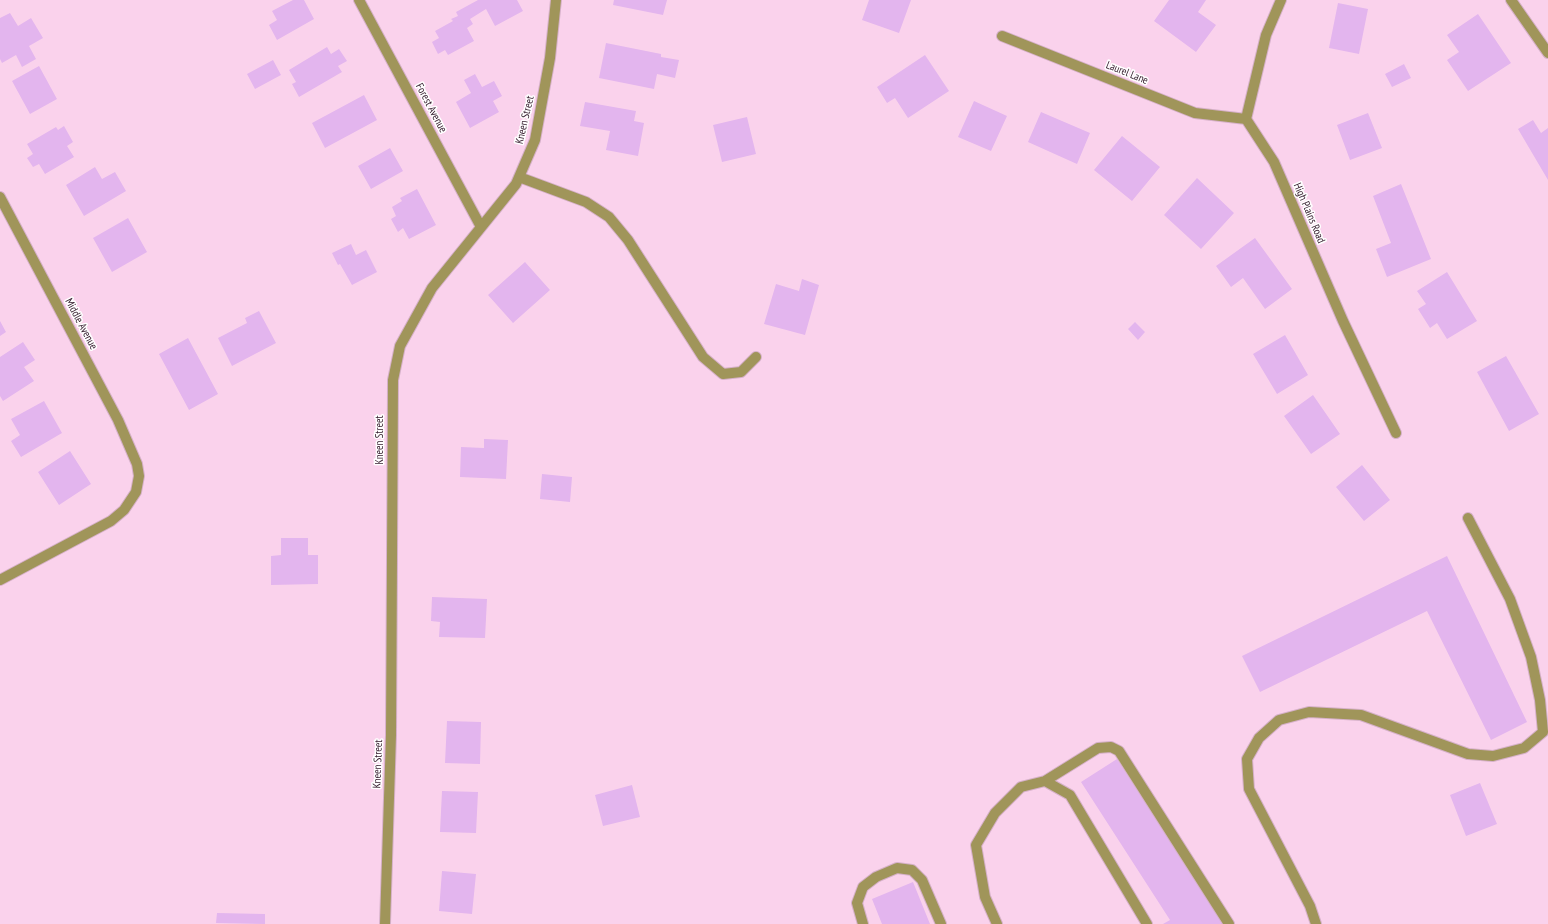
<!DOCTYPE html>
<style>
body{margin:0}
canvas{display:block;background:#fad2ec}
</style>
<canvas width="1548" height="924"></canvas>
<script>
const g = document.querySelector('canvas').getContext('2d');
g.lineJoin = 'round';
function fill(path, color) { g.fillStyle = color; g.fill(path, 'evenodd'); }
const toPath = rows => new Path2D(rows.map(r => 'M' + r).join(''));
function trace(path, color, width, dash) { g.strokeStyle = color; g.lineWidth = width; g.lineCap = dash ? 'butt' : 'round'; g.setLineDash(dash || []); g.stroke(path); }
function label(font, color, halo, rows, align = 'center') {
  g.font = font + ' "PT Sans Narrow",sans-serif'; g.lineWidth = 3; g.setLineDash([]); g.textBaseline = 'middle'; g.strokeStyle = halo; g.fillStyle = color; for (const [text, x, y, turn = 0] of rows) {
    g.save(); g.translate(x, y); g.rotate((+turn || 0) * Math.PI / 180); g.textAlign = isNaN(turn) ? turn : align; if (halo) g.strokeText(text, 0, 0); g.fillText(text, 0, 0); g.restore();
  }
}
const building = toPath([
 [293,0,304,0,314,19,277,40,269,25,277,20,272,11],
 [478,0,517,0,523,11,495,26,486,9,470,19,473,24,467,28,474,41,448,55,445,50,438,54,432,42,439,38,435,31,453,21,451,19,458,16,456,12],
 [614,0,667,0,663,15,613,5],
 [869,0,911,0,899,33,862,20],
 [1169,0,1206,0,1198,12,1216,25,1196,52,1154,21],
 [1338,3,1368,9,1359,54,1329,48],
 [10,13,18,26,31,18,43,38,29,46,36,59,22,67,16,55,2,63,0,59,0,18],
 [1478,14,1511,63,1468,91,1447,60,1459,52,1447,35],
 [606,43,661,54,661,57,679,60,675,78,657,74,654,89,599,78],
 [327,47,331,54,339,49,347,61,338,66,342,72,299,97,292,84,296,82,289,70],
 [925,55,949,91,908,118,895,98,887,103,877,87],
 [273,60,281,75,255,89,247,74],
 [1404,64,1411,78,1392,87,1385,74],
 [39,66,57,99,30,114,12,81],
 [475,74,482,87,494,81,502,96,493,101,499,112,470,128,456,102,471,93,464,80],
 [364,95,377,120,325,148,312,123],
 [974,101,1007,116,991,151,958,137],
 [585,102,636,111,634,121,644,123,638,156,606,150,610,131,580,126],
 [1041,112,1090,133,1077,164,1028,142],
 [1368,113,1382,148,1350,160,1337,125],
 [747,117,756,154,722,162,713,125],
 [1533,120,1541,133,1548,128,1548,180,1518,129],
 [64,126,73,142,67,146,74,157,45,174,39,164,33,167,27,158,33,154,27,144,56,127,58,130],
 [1122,136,1160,167,1132,201,1094,170],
 [390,148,403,171,371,189,358,166],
 [95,167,102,179,115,172,126,191,84,216,66,185],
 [1197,178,1234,213,1201,249,1164,215],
 [1401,184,1431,259,1387,277,1376,249,1391,243,1373,196],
 [417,189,436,225,409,239,403,228,398,232,391,219,396,216,392,207,402,201,400,198],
 [128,218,147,252,112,272,93,238],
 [1255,238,1292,289,1265,309,1243,278,1231,287,1216,266],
 [351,244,356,255,366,250,377,272,352,285,340,264,338,265,332,253],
 [525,262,550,290,513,323,488,295],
 [1447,272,1477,321,1447,339,1437,323,1430,328,1418,309,1426,304,1417,291],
 [802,279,819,285,805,335,764,324,776,284,799,291],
 [259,311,276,343,232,366,218,338,247,323,245,318],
 [0,321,6,332,0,336],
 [1135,322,1145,332,1138,340,1128,329],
 [1285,335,1308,375,1277,394,1253,354],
 [188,338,218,394,189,410,159,354],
 [23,342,35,360,24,367,34,381,3,401,0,396,0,357],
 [1506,356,1539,414,1509,431,1477,372],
 [1313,395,1340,434,1311,454,1284,416],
 [44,401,62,433,21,457,11,441,20,435,11,419],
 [484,439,508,440,506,479,460,477,461,447,484,448],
 [70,451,91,484,59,505,38,472],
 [1362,465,1390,500,1364,521,1336,487],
 [542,474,572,477,570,502,540,499],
 [281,538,308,538,308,555,318,555,318,584,271,585,271,556,281,555],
 [1447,556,1527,722,1491,740,1427,611,1260,692,1242,656],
 [432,597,487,599,485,638,439,637,440,622,431,621],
 [447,721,481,722,480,764,445,763],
 [1117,759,1224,924,1163,924,1170,920,1081,782],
 [1480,783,1497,824,1466,836,1450,795],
 [632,785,640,817,603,826,595,795],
 [442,791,478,792,476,833,440,832],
 [442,871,476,874,472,914,439,911],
 [913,882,930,924,882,924,872,899],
 [217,913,265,914,265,924,216,923]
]);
const minor = toPath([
 [359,0,481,227],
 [1281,0,1266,35,1246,119,1274,162,1343,321,1396,433],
 [1511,0,1548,53],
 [1002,36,1195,113,1246,119],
 [519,177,586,202,609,217,628,240,703,357,723,374,741,372,756,357],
 [0,197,118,420,137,464,139,476,136,492,124,510,111,521,0,580],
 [1045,781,1098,748,1111,747,1119,751,1229,924],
 [385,924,391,735,393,380,400,346,432,288,516,184,535,140,550,58,556,0],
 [863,924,857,903,863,887,876,877,897,868,912,870,922,880,941,924],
 [997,924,985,897,976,845,995,813,1021,787,1045,781,1070,795,1147,924],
 [1316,924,1310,906,1249,789,1247,759,1259,738,1279,720,1309,712,1361,715,1468,754,1493,756,1524,748,1543,732,1540,700,1531,657,1510,599,1468,518]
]);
const streetNames = [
 ["Laurel Lane",1127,73,22],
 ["Forest Avenue",431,108,62],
 ["Kneen Street",525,120,-77],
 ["High Plains Road",1309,213,67],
 ["Middle Avenue",81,324,62],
 ["Kneen Street",380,440,-90],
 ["Kneen Street",378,764,-88]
];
fill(building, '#e3b5ee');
trace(minor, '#d6b1c9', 12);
trace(minor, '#a0955a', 10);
label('11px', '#331b2c', '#fff', streetNames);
</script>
